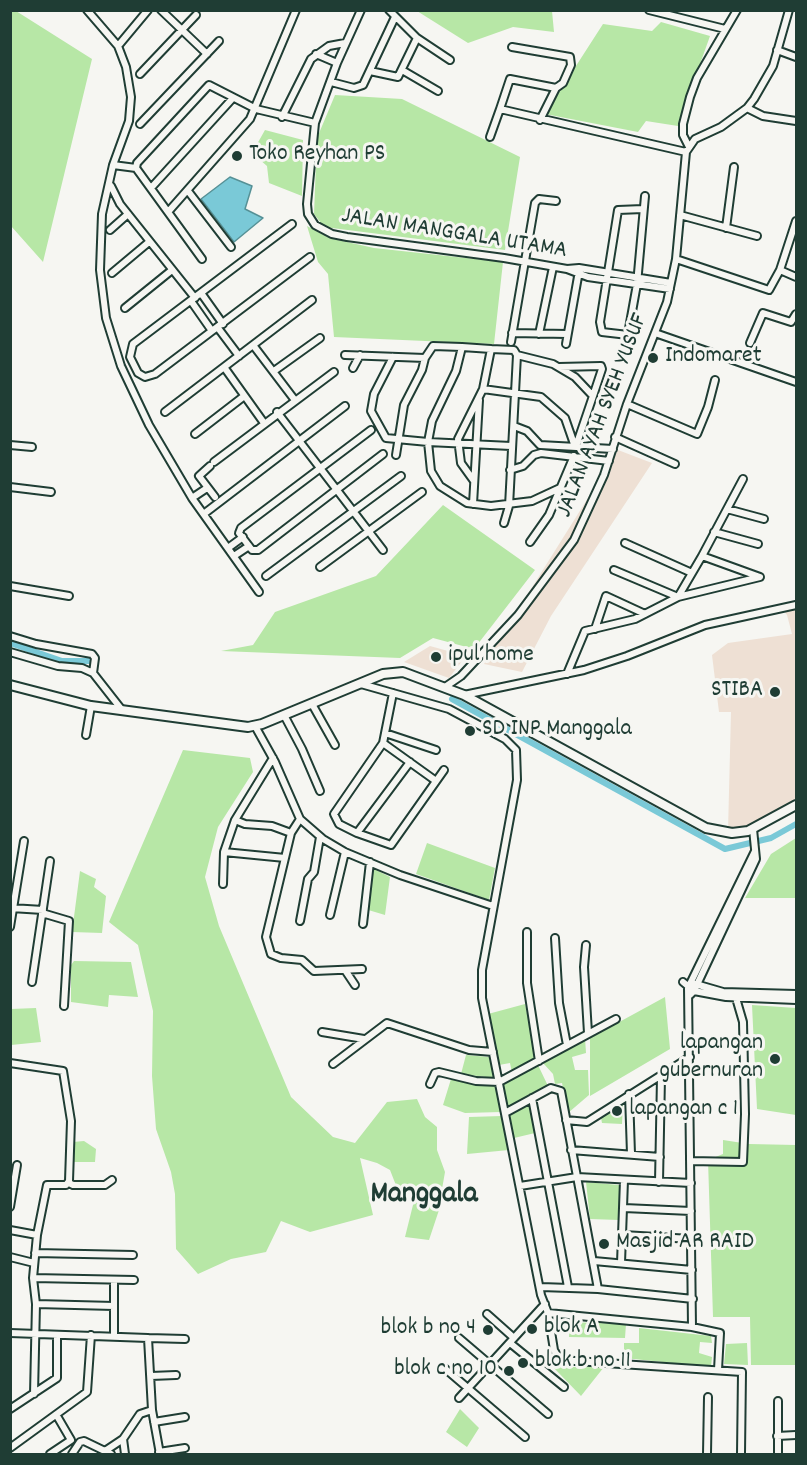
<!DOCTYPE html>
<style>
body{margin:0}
#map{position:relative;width:807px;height:1465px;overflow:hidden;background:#f6f6f2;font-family:Dekko,sans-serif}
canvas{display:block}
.frame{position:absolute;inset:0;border:12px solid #1f3d34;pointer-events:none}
</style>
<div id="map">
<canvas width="807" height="1465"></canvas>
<div class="frame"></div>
</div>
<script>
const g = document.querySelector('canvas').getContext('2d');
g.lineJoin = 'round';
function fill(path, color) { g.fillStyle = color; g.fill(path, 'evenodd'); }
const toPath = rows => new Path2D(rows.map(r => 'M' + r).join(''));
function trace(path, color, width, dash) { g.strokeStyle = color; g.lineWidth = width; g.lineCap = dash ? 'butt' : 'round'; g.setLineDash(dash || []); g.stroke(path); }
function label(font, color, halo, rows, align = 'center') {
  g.font = font + ' Dekko,sans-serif'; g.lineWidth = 6; g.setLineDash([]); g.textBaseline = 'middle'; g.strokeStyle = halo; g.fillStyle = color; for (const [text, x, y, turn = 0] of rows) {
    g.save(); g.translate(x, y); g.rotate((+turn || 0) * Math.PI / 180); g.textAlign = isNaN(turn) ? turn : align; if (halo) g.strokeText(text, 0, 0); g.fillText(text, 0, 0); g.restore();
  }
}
const built = toPath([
 [618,450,652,463,551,616,522,672,484,664],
 [796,608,796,805,758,826,728,831,731,712,719,712,712,655,728,643,792,634,787,615,783,610],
 [430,646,466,656,449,678,404,662]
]);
const green = toPath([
 [10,11,16,11,92,59,43,262,11,226],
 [417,11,552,11,554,32,513,27,468,43],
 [661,22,710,36,678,126,646,121,638,132,545,114,603,24,652,31],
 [335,95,402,99,520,157,505,250,324,227,314,214,317,138],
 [265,130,303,140,302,196,269,183,267,166,252,153],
 [307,226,329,238,374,248,503,262,494,344,334,337,328,274,318,262],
 [443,505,535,570,474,649,433,638,400,658,221,651,253,645,275,612,376,576],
 [183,750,250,758,253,772,218,827,205,877,219,926,291,1097,333,1137,355,1143,387,1102,417,1099,425,1117,437,1127,437,1150,445,1172,441,1195,399,1193,390,1170,377,1163,360,1158,373,1215,310,1232,281,1221,266,1252,231,1259,198,1274,176,1249,175,1194,171,1172,156,1129,152,1076,153,1011,138,945,109,922],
 [796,838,796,898,745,898,771,854],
 [427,843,495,868,489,900,416,874],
 [372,868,390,877,385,915,365,909],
 [80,871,96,879,94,887,106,896,102,933,72,932],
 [74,961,131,962,138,997,109,995,108,1007,71,1002,71,965],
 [665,997,670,1049,590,1096,590,1038],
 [525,1004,537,1060,512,1073,510,1063,499,1065,488,1014],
 [752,1005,796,1008,796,1115,757,1109],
 [36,1008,41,1042,11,1045,11,1009],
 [585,1038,586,1053,572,1057,575,1070,588,1070,589,1095,568,1113,562,1083,555,1084,553,1074,543,1063],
 [466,1055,489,1057,494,1078,461,1074],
 [538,1065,548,1086,507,1109,502,1084],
 [451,1079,495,1086,501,1112,465,1113,443,1105],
 [531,1102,535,1133,514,1138,509,1115],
 [623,1104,622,1124,602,1123,601,1118],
 [502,1116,509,1150,467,1154,469,1117],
 [723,1140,749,1144,796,1145,796,1365,751,1365,750,1317,713,1317,708,1160,723,1154],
 [84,1141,96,1149,95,1162,73,1162,73,1142],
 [586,1182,619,1185,619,1220,590,1219],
 [415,1197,443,1198,429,1240,405,1237],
 [570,1322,626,1324,625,1338,569,1337],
 [639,1328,711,1336,712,1343,700,1342,699,1353,712,1357,711,1367,624,1358,624,1343,639,1343],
 [747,1343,748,1365,724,1364,726,1344],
 [553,1367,604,1367,581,1396],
 [460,1409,479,1428,467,1447,446,1432]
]);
const water = toPath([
 [230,177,252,186,245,209,263,218,234,242,201,199,230,177]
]);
const canal = toPath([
 [10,643,62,661,91,661],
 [452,699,725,849,771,838,796,824]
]);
const minor = toPath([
 [87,10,118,46,126,67,131,97,129,121,113,165,102,214,100,270,106,318,121,366,149,425,192,498,259,592],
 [161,10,207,54],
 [361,10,337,63,315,123,307,204,308,214,315,225,332,234,347,237,504,258,567,269,588,277,670,289],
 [389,10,417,38,450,60],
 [649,10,725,29],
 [118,46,148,10],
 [512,47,570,57,571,65,563,83,556,88,510,79,500,109,686,152],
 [777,50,796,57],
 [316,54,337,63],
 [402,70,438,91],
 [370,71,398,77,417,38],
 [140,74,196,15],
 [331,82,354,88,363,85,395,17],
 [747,108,763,116,796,121],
 [282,117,311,59,329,46,345,43],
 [540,120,556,88],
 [140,124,219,41],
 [490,137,500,109],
 [689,147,683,135,683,124,690,97,697,78,737,10],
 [113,165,136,168],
 [136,168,137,163,209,85,256,109,315,123],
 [136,168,202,259],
 [111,186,120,204,195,298],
 [151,188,232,99],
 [188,191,231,247],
 [168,212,250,119,296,10],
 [680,215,757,236],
 [292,224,133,344,130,357,138,373,145,377,155,374,310,257],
 [726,228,734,167],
 [110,230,128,214],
 [676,259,769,290,780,270,796,221],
 [567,269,579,268,671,283],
 [780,270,796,277],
 [112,273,149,242],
 [201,293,223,324],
 [191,301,212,331],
 [125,308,172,270],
 [218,328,239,356],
 [512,333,567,334],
 [655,333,796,382],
 [539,334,553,267],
 [628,335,602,332,600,322,618,210,643,209],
 [511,342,535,203,539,199,556,201],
 [750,343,763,313,791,322,796,314],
 [566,344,579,271],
 [253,345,294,399],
 [626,345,637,284,645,196],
 [462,347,491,349,483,389,458,439,461,463,474,481],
 [491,349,514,350,517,355,509,506,504,523],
 [345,355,425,358,422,370,404,405,396,455],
 [517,355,553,364,575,377,593,396,576,446],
 [393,357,374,394,371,411,386,438,428,442,431,471,440,486,467,503,491,506,532,501,560,488],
 [425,358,433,346,462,347,456,371,432,421,428,442,511,446],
 [224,367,264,423],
 [559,367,601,366,602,369,593,396],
 [353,368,360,355],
 [274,371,320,338],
 [483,389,541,397,565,418,574,444],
 [627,404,697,434,708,407,715,380],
 [165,412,312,300],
 [277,412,383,550],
 [514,426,527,431,540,445,613,449],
 [371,430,241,528,239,533,252,550,258,550,383,454],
 [195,434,243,397],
 [615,437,675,464],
 [10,445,32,447],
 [214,462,334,372],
 [210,466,199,476,215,497],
 [510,470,523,466,534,455,541,453,609,461],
 [10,487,51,492],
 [192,498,207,488],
 [473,504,479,400],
 [727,509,764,519],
 [205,513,345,406],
 [714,532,758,544],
 [530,542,549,515,574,456],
 [625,543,692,573],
 [228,548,243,537],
 [234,556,249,546],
 [702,556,760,577,678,597,702,556],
 [702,556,743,479],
 [320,567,422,492],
 [266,576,401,476],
 [10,586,69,596],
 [595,629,606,596,645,614],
 [10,636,36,644,92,654,95,658,93,673],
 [10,652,58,666,82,668,93,673,122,710],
 [567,674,585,631,635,619,678,597,614,570],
 [361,684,449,709,505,739,516,750,517,780,482,970,482,998,541,1295,548,1313,692,1327],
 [445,687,461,676,518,615,574,540,604,475,627,404,667,302,676,259,686,152,695,139,721,127,747,108,754,99,773,66,789,10],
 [464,695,584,670,627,656,705,625,796,605],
 [312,704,335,745],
 [284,715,302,749,320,791],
 [255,726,275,762,300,819,323,839,345,852,400,875,493,906],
 [385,733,436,750],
 [86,735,91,706],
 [383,743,436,781],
 [410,762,357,833,391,845,444,770],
 [235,820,245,824,272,826,291,833,266,937,271,954,281,958,302,960,314,971,362,969],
 [291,833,300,819],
 [357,833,339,824,334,814,383,743,393,693],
 [224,852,235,820,273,758],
 [223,884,224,852,285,858],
 [11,908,43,910],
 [42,913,69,921,64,1006],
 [330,915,345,852],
 [300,921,308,879,314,872,320,837],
 [363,924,370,862],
 [10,927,24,841],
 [527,932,527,983,539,1061],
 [555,938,559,1003,567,1045],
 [586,945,584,967,588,1033],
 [345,970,355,985],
 [32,982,50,861],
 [683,982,694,991,726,997,796,1000],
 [692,983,723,992,796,994],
 [690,995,694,991,756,859,753,829],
 [322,1032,364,1039],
 [10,1063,63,1071,71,1121,69,1181,66,1185,47,1185,37,1235,33,1278,36,1304,34,1394],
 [333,1064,387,1023,469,1050,493,1052],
 [430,1084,435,1073,439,1072,476,1081,499,1082,616,1019],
 [629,1094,631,1154],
 [532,1098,568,1287],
 [505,1113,551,1088,561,1091,598,1289,693,1299],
 [566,1120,587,1122,690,1057],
 [571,1150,660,1157],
 [690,1161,743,1162,745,1114,743,1022,736,998],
 [659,1182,661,1077],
 [69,1183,73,1185,105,1185,112,1180],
 [520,1186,577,1177,691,1183],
 [10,1207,17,1165],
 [624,1208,691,1211],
 [10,1230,37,1235],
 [623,1235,691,1239],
 [35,1253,133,1255],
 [10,1257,34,1263],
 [594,1261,692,1270],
 [621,1263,624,1180],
 [33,1278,134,1280],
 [541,1287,598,1289],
 [36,1304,114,1306],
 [548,1313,554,1350,560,1360,742,1372,741,1454],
 [487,1314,514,1338],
 [10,1333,148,1338,152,1410,160,1454],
 [114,1336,114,1280],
 [148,1338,185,1339],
 [459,1338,548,1414],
 [510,1343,564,1387],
 [442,1366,525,1437],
 [718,1370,720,1333,692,1327,688,988,755,851],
 [151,1376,176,1375],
 [459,1398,545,1304],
 [778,1401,778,1454],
 [10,1409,57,1378,57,1335],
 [154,1422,185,1417],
 [777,1436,796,1435],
 [123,1439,125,1454],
 [10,1448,87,1392,91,1335],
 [105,1451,123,1439,140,1414,152,1410],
 [159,1452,185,1448],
 [50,1454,71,1440,57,1416],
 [72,1454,80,1442,84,1441,111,1454],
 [707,1454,708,1397]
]);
const tertiary = toPath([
 [10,685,91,706,248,727,262,724,383,674,403,672,464,695,706,828,732,833,748,831,796,805]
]);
const markers = [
 [237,156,6,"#1f3d34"],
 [653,358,6,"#1f3d34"],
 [436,657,6,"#1f3d34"],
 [775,692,6,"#1f3d34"],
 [470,731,6,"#1f3d34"],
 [775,1059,6,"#1f3d34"],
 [617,1111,6,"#1f3d34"],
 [604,1244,6,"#1f3d34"],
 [532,1329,6,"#1f3d34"],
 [488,1330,6,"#1f3d34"],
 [523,1363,6,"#1f3d34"],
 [509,1371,6,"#1f3d34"]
];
const poiNames = [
 ["Toko Reyhan PS",249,156],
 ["Indomaret",665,358],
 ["ipul home",448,657],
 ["STIBA",763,692,"right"],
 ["SD INP Manggala",482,731],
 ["lapangan",763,1045,"right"],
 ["gubernuran",763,1073,"right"],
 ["lapangan c 1",629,1111],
 ["Masjid AR RAID",616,1244],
 ["blok A",544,1329],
 ["blok b no 4",476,1330,"right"],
 ["blok b no 11",535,1363],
 ["blok c no 10",497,1371,"right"]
];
const streetNames = [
 ["JALAN MANGGALA UTAMA",454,235,9],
 ["JALAN AYAH SYEH YUSUF",604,416,-69]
];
const districtNames = [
 ["Manggala",424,1197]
];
fill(built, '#eee0d4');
fill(green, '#b7e7a6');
fill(water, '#7ac9d7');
trace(water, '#569196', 1.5);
trace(canal, '#7ac9d7', 6);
trace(minor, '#1f3d34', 10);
trace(tertiary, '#1f3d34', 12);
trace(minor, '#f6f6f2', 6);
trace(tertiary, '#f6f6f2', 8);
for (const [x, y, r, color] of markers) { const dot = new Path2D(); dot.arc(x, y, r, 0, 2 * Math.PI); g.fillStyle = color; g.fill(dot); trace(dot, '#f6f6f2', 2); }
label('24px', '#1f3d34', '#f6f6f2', poiNames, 'left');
label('24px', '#1f3d34', '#f6f6f2', streetNames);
label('bold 30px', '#1f3d34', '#f6f6f2', districtNames);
</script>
